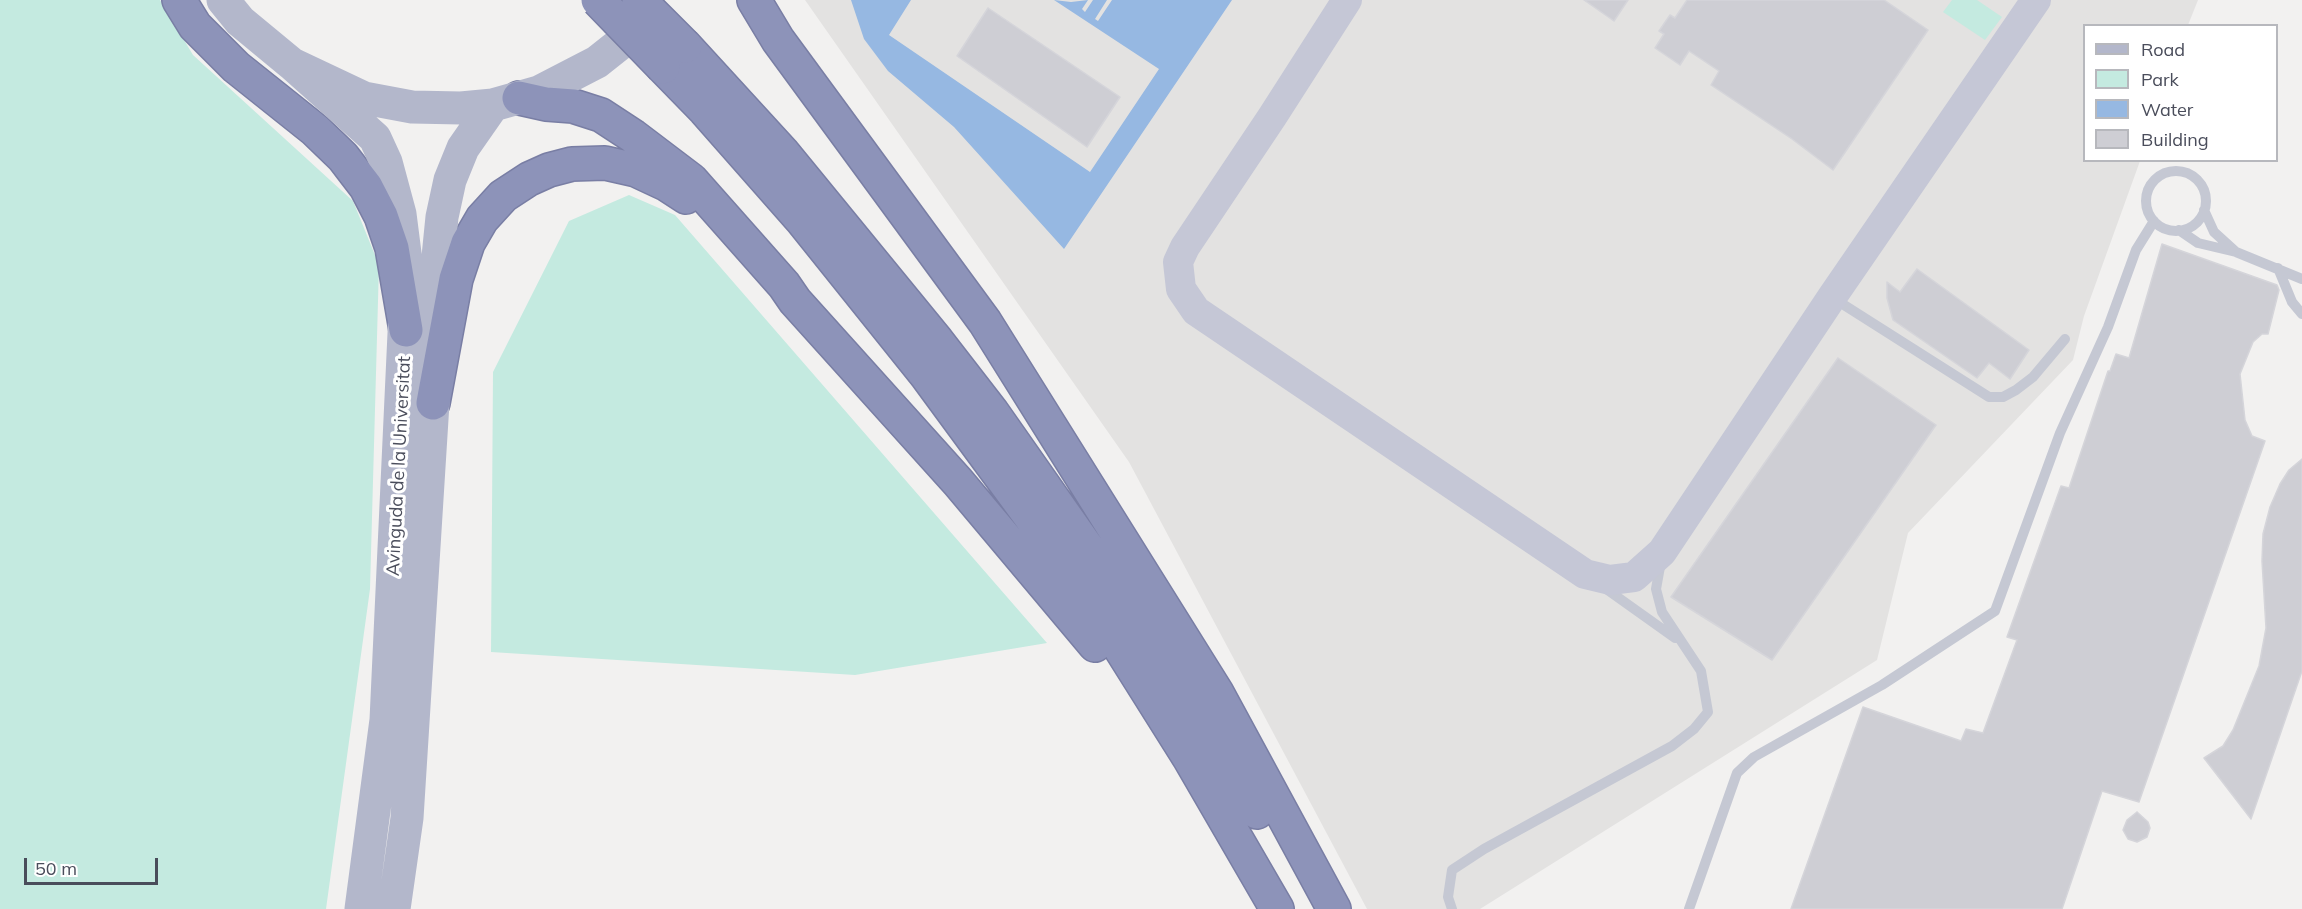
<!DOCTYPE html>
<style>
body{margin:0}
#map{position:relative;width:2302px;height:909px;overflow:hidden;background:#f2f1f0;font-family:Mulish,sans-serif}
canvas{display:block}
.legend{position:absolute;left:2083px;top:24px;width:195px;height:138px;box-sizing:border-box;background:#fff;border:2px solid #b7b8bd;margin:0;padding:8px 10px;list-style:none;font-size:18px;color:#4a4d5b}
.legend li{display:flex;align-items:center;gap:12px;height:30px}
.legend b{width:30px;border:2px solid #b7b8bd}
.scale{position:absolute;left:24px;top:858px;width:134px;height:27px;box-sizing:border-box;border:3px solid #4a4d5b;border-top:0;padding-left:8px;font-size:18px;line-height:21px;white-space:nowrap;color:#4a4d5b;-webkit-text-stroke:4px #fff;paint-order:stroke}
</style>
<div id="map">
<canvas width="2302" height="909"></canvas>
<ul class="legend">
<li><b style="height:8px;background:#b3b7cb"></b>Road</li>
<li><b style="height:16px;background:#c4eae0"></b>Park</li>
<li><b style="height:16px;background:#96b8e2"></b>Water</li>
<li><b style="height:16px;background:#ceced4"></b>Building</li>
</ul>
<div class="scale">50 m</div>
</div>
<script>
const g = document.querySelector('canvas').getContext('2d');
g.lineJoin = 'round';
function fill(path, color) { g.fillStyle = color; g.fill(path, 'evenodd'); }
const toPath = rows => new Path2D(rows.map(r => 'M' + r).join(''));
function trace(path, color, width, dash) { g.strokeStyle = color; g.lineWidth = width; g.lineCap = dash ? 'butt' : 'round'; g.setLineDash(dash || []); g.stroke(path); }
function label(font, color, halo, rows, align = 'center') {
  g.font = font + ' Mulish,sans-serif'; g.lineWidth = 6; g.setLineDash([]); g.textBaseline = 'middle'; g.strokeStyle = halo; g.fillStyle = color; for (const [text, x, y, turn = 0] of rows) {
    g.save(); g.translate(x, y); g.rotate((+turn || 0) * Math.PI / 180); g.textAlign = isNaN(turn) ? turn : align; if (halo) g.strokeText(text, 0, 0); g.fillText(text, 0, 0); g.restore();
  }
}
const education = toPath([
 [805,0,2198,0,2188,25,2084,26,2084,160,2140,161,2084,316,2073,360,1908,533,1877,660,1480,909,1367,909,1129,462]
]);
const green = toPath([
 [0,0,160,0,193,55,353,201,379,265,370,589,326,909,0,909],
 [1952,0,1977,0,2002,17,1985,40,1943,12],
 [629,195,675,215,1047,643,855,675,491,652,493,372,569,221]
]);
const water = toPath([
 [851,0,911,0,889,35,1090,172,1159,69,1054,0,1071,2,1088,0,1082,9,1085,12,1093,0,1107,0,1095,19,1098,21,1112,0,1232,0,1064,249,954,127,888,71,864,39]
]);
const building = toPath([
 [1584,0,1628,0,1614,21,1584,0],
 [1687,0,1884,0,1928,30,1833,170,1792,139,1711,85,1719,71,1689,51,1680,65,1655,48,1664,34,1659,31,1670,15,1675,18,1687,0],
 [988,8,1120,97,1087,147,957,56,988,8],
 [2162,244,2277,285,2279,290,2268,334,2262,334,2253,342,2240,374,2245,420,2252,436,2265,441,2139,802,2102,791,2062,909,1791,909,1863,707,1961,741,1966,729,1983,733,2017,640,2007,637,2061,486,2069,488,2108,371,2110,371,2116,354,2129,358,2162,244],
 [1917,269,2029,350,2010,379,1989,363,1977,378,1893,320,1887,298,1887,282,1900,292,1917,269],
 [1838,358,1936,425,1772,660,1671,597,1838,358],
 [2302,459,2302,671,2251,819,2204,758,2223,746,2233,730,2259,666,2266,628,2262,561,2263,534,2270,507,2280,484,2289,470,2302,459],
 [2137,812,2148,822,2150,828,2147,837,2137,842,2128,839,2123,830,2127,820,2137,812]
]);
const lane = toPath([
 '2146 201a30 30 0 1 1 60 0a30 30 0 1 1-60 0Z',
 [2204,210,2214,232,2236,252],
 [2179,230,2198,243,2236,252,2302,279],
 [2278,268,2292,302,2302,314],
 [1833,298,1989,397,2003,397,2016,390,2033,377,2065,339],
 [1602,586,1675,638],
 [1452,909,1448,897,1452,870,1484,849,1672,746,1694,729,1708,712,1701,671,1662,612,1656,589,1661,561],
 [1689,909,1737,773,1754,757,1882,685,1995,611,2060,433,2108,327,2136,250,2154,221]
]);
const secondary = toPath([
 [1347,0,1272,117,1185,247,1178,262,1181,289,1196,311,1585,574,1610,580,1634,577,1662,552,1832,297,2036,0]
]);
const primary = toPath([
 [223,0,240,21,292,64,364,98,412,107,461,108,493,105,539,92,597,62,626,39,651,13],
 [292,64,375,138,386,162,400,214,407,269,386,720,361,909],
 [394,909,407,818,433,403,438,257,442,217,450,180,463,148,493,105]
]);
const highway = toPath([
 [179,0,195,26,236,67,315,130,343,157,366,187,381,216,392,248,406,330],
 [754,0,778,40,985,322,1217,693,1334,909],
 [685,46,783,153,937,341,992,412,1147,633,1257,812],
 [663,67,705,110,801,219,927,376,1049,542,1112,635,1190,759,1277,909],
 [519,98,546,104,573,106,601,115,633,136,691,180,784,285,795,301,958,482,1095,645],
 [433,403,456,279,468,243,482,219,503,196,529,179,549,170,572,164,605,163,636,170,666,184,686,197]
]);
const highwayBridge = toPath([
 [598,0,663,67],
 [639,0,685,46]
]);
const streetNames = [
 ["Avinguda de la Universitat",399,466,-87]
];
fill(education, '#e3e2e1');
fill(green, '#c4eae0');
fill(water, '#96b8e2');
fill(building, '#ceced4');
trace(building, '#d5d5da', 1.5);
trace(highway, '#797ea4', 36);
trace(lane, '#c5c8d3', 10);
trace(secondary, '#c5c7d6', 30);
trace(primary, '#b3b7cb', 33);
trace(highway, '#8d93b9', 33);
trace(highwayBridge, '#797ea4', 36, []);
trace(highwayBridge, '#8d93b9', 33);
label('18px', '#4a4d5b', '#fff', streetNames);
</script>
